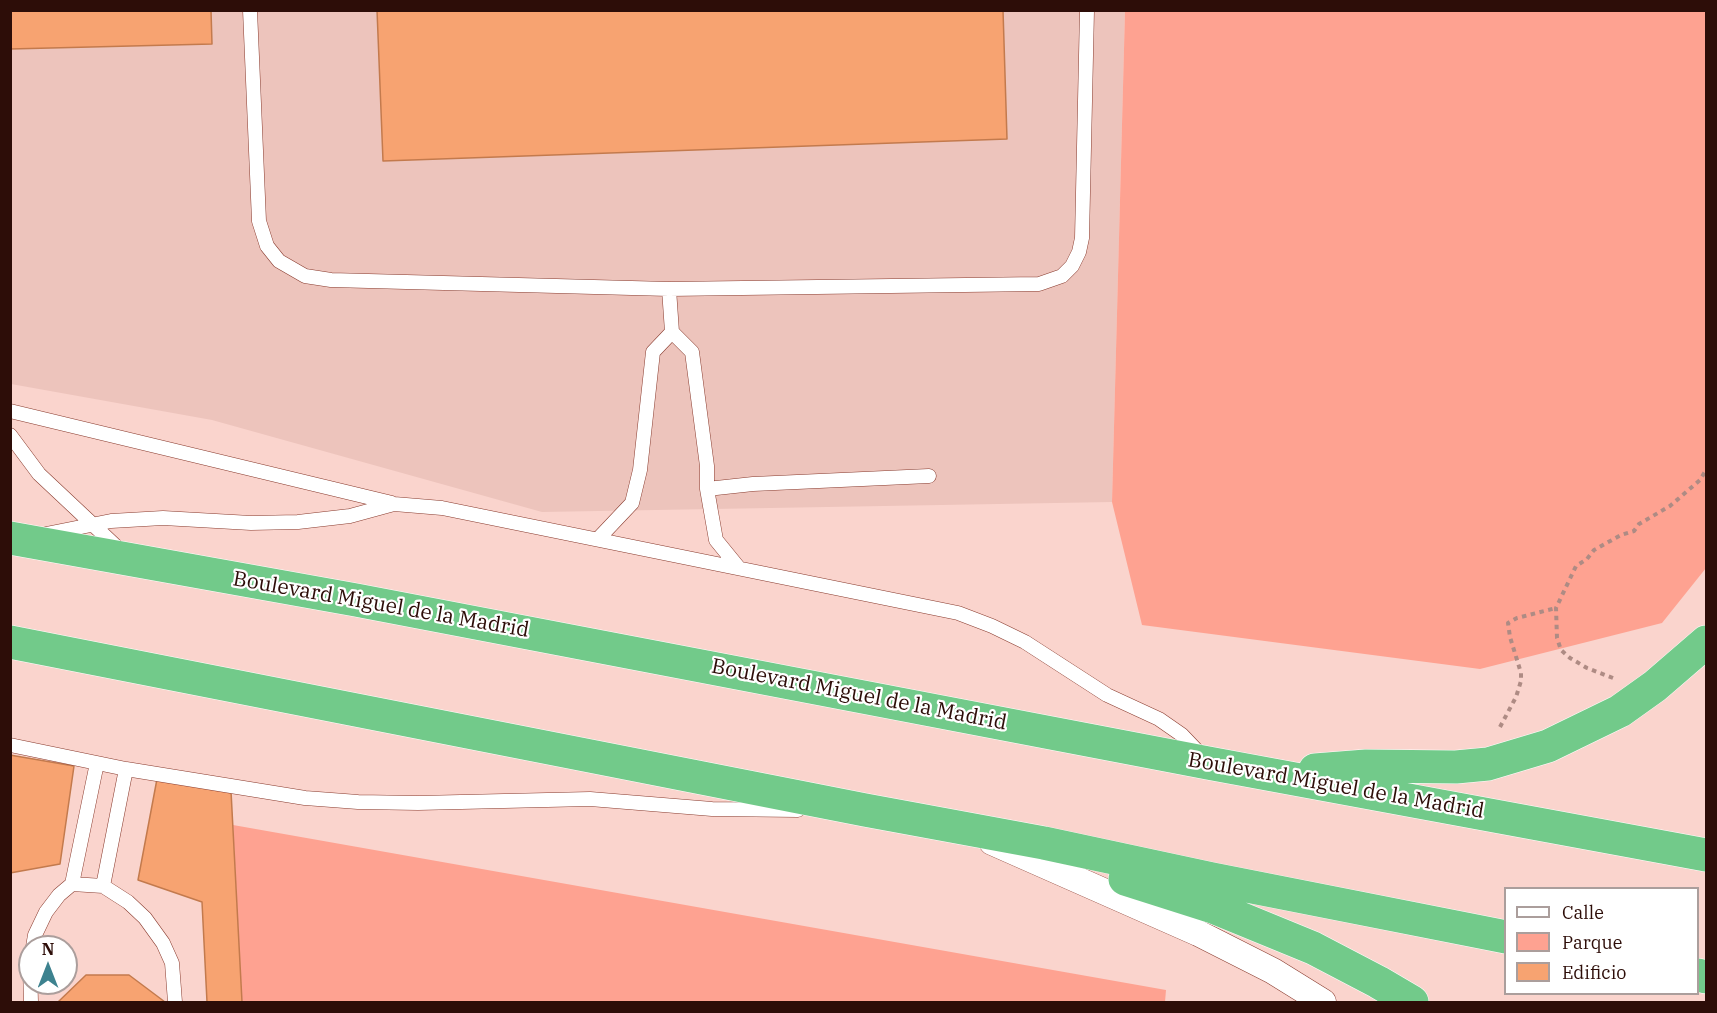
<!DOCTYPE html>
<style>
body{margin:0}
#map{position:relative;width:1717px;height:1013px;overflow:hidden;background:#fad4cd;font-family:"IBM Plex Serif",serif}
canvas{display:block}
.frame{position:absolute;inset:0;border:12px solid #2d0d08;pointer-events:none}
.legend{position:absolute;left:1504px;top:887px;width:195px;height:108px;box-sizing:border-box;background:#fff;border:2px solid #ab9e9c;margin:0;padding:8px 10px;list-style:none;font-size:18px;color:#2d0d08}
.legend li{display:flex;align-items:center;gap:12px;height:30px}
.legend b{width:30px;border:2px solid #ab9e9c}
.north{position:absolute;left:18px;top:935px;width:60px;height:60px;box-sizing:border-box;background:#fff;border:2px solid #ab9e9c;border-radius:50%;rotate:0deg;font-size:16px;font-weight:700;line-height:24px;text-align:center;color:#2d0d08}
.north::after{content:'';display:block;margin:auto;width:21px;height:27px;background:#3d828f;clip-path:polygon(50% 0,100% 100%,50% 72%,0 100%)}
</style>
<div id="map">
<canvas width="1717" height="1013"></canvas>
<div class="frame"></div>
<ul class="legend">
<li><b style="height:8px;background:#fff"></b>Calle</li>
<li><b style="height:16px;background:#fea291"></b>Parque</li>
<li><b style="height:16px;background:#f7a371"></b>Edificio</li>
</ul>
<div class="north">N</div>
</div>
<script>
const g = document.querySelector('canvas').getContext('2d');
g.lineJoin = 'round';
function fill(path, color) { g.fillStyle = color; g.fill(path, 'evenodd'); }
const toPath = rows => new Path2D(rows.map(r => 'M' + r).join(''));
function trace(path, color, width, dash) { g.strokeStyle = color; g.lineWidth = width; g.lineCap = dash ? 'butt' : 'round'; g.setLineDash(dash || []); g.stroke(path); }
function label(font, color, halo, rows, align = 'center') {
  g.font = font + ' "IBM Plex Serif",serif'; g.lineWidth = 4.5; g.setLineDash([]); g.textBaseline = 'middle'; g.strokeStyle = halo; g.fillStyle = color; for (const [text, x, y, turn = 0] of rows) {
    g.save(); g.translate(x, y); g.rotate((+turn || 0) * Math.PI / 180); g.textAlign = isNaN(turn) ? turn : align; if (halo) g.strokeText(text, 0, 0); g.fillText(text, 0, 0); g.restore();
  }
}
const built = toPath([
 [10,11,1125,11,1112,502,542,512,212,420,11,384]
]);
const green = toPath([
 [1125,11,1706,11,1706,568,1662,623,1480,669,1142,625,1112,502],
 [233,825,1166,990,1165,1002,242,1002]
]);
const building = toPath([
 [10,10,211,10,212,44,10,49,10,10],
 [377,10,1003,10,1007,139,383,161,377,10],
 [10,755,74,766,60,864,10,873,10,755],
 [157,779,231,791,242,1002,207,1002,202,902,138,880,157,779],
 [86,975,129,975,165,1002,58,1002,86,975]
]);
const path = toPath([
 [1613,678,1587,668,1570,658,1561,650,1557,638,1556,608,1576,566,1587,559,1594,550,1621,535,1634,531,1639,524,1670,506,1700,480,1706,470],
 [1500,727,1516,697,1521,681,1521,673,1510,637,1508,623,1517,618,1556,608]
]);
const lane = toPath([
 [250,10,259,221,267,246,279,261,305,276,331,280,669,289,1039,284,1062,276,1072,266,1079,252,1082,238,1087,10],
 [672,332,692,352,707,466,707,489,716,540,738,567],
 [10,411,392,503],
 [10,435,39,474,121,551],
 [707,489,753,484,929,476],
 [46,534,111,521,163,518,251,523,298,522,350,516,394,504,442,508,958,613,992,626,1025,642,1107,695,1159,719,1182,735,1203,757],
 [598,539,632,503,640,470,653,352,672,332,669,289],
 [10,745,126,769,305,798,358,802,418,803,590,799,712,809,798,810],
 [72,884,103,886,128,902,145,918,163,943,172,963,175,1002],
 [103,886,126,769],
 [33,947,35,935,46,912,59,895,72,884,97,763],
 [30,967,31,1002]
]);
const street = toPath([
 [992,842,1198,933,1273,971,1323,1002]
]);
const highway = toPath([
 [10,538,356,600,1208,763,1706,855],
 [10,642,865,810,1044,843,1212,879,1506,937],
 [1315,770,1366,766,1456,767,1488,764,1548,746,1620,711,1655,686,1706,642],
 [1125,879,1213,907,1313,948,1378,982,1412,1002],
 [1698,975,1706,977]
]);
const streetNames = [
 ["Boulevard Miguel de la Madrid",381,605,10],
 ["Boulevard Miguel de la Madrid",859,695,11],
 ["Boulevard Miguel de la Madrid",1336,786,10]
];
fill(built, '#edc4bc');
fill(green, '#fea291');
fill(building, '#f7a371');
trace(building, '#c37a4d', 1.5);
trace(lane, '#893b2e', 15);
trace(street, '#893b2e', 27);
trace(highway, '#fff', 34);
trace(path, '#ae8b84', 4, [4.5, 4.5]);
trace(lane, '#fff', 14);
trace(street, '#fff', 26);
trace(highway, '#72ca8a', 33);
label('21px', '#2d0d08', '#fff', streetNames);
</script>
